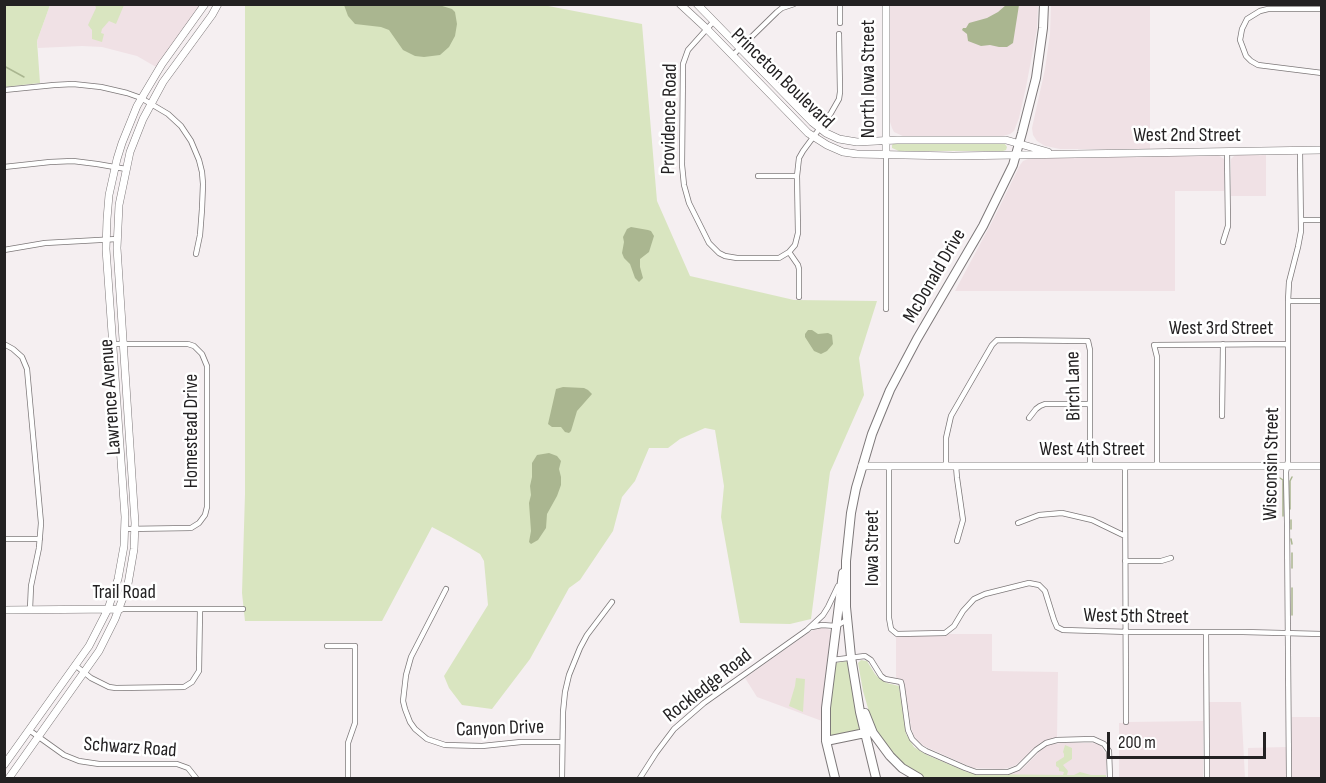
<!DOCTYPE html>
<style>
body{margin:0}
#map{position:relative;width:1326px;height:783px;overflow:hidden;background:#f5eff1;font-family:"Sofia Sans Condensed",sans-serif}
canvas{display:block}
.frame{position:absolute;inset:0;border:6px solid #232122;pointer-events:none}
.scale{position:absolute;left:1107px;top:732px;width:159px;height:27px;box-sizing:border-box;border:3px solid #232122;border-top:0;padding-left:8px;font-size:18px;line-height:21px;white-space:nowrap;color:#232122;-webkit-text-stroke:4px #fff;paint-order:stroke}
</style>
<div id="map">
<canvas width="1326" height="783"></canvas>
<div class="frame"></div>
<div class="scale">200 m</div>
</div>
<script>
const g = document.querySelector('canvas').getContext('2d');
g.lineJoin = 'round';
function fill(path, color) { g.fillStyle = color; g.fill(path, 'evenodd'); }
const toPath = rows => new Path2D(rows.map(r => 'M' + r).join(''));
function trace(path, color, width, dash) { g.strokeStyle = color; g.lineWidth = width; g.lineCap = dash ? 'butt' : 'round'; g.setLineDash(dash || []); g.stroke(path); }
function label(font, color, halo, rows, align = 'center') {
  g.font = font + ' "Sofia Sans Condensed",sans-serif'; g.lineWidth = 5; g.setLineDash([]); g.textBaseline = 'middle'; g.strokeStyle = halo; g.fillStyle = color; for (const [text, x, y, turn = 0] of rows) {
    g.save(); g.translate(x, y); g.rotate((+turn || 0) * Math.PI / 180); g.textAlign = isNaN(turn) ? turn : align; if (halo) g.strokeText(text, 0, 0); g.fillText(text, 0, 0); g.restore();
  }
}
const built = toPath([
 [50,5,202,5,156,67,137,56,102,47,82,46,38,48,37,41],
 [890,5,1038,5,1037,29,1026,87,1019,118,1014,131,1010,134,1003,136,905,137,894,132,892,128,890,122],
 [1051,5,1150,5,1150,149,1060,149,1045,146,1037,141,1033,135,1032,128,1045,69,1050,34],
 [1137,155,1218,155,1224,159,1224,191,1175,191,1175,291,955,291,994,218,1020,165,1023,161,1028,159,1051,158,1094,158],
 [1238,155,1266,155,1266,196,1231,196,1231,159,1234,156],
 [823,627,830,630,831,632,825,678,822,721,757,697,745,678,811,631],
 [949,634,992,634,992,671,1058,672,1057,737,1040,743,1016,765,1008,768,1002,769,973,768,924,746,919,742,914,736,911,727,904,682,899,678,896,678,896,636,937,636],
 [1209,702,1241,702,1245,778,1210,778],
 [1292,717,1321,717,1321,778,1292,778],
 [1203,721,1203,778,1119,778,1119,723,1127,723,1128,722],
 [1061,743,1091,743,1099,744,1106,754,1106,775,1006,775,1013,773,1022,769,1041,750,1048,745],
 [1286,747,1286,778,1248,778,1248,748]
]);
const green = toPath([
 [4,5,50,5,37,41,40,83,5,87],
 [95,5,124,5,116,24,109,21,102,29,101,33,104,34,102,42,92,39,92,30,88,25,96,8],
 [245,5,543,5,642,24,657,201,690,276,794,300,877,301,859,358,864,395,830,472,811,619,790,624,740,623,721,517,724,486,715,430,705,428,680,439,668,448,649,448,635,481,622,497,613,531,580,580,569,588,530,659,492,709,462,705,449,688,444,676,488,605,484,561,480,554,451,537,432,527,382,621,245,621,242,593,245,494],
 [894,143,1003,143,1005,144,1007,147,1006,150,1003,151,899,151,892,148,892,145],
 [861,660,867,661,875,674,880,679,887,683,899,686,906,734,914,747,927,755,967,772,975,774,1063,775,1064,772,1059,771,1059,768,1056,766,1056,762,1064,757,1064,754,1063,752,1065,745,1072,748,1072,759,1063,765,1068,771,1067,775,1074,775,1080,772,1091,775,1106,775,1106,778,927,778,924,777,909,768,897,758,878,734,872,722,863,691,858,663],
 [847,661,860,727,858,730,833,736,830,735,829,699,835,663],
 [796,678,805,679,803,712,789,706,795,686]
]);
const water = toPath([
 [344,5,439,5,452,9,455,12,457,24,455,36,449,47,440,55,424,57,415,56,403,50,389,30,381,27,355,24,348,16],
 [1006,5,1019,5,1013,43,1007,47,999,47,990,45,981,46,968,41,967,34,962,30,963,28,966,28,969,23,987,18,998,12],
 [631,227,648,230,651,231,654,236,649,252,640,259,640,267,643,278,639,282,635,278,630,264,624,258,622,253,624,242,623,237,627,229],
 [808,330,812,330,818,334,828,333,832,335,833,344,827,351,821,354,814,351,805,337,805,334],
 [563,387,584,388,588,390,592,394,577,411,571,431,569,433,565,432,561,427,552,427,548,424,556,389],
 [549,453,557,456,561,461,559,469,561,477,561,485,557,496,547,514,546,528,538,540,531,544,529,542,531,531,529,503,531,495,530,486,532,477,532,463,537,455]
]);
const stream = toPath([
 [4,66,24,77],
 [1280,478,1283,480,1283,516],
 [1290,509,1290,481,1292,477],
 [1291,520,1291,529],
 [1291,539,1292,544],
 [1292,553,1292,568],
 [1292,615,1292,588]
]);
const street = toPath([
 [840,4,840,23],
 [1322,9,1268,9,1260,11,1247,19,1242,29,1240,40,1246,56,1251,61,1258,65,1322,73],
 [714,21,688,50,683,64,682,165,684,185,689,203,709,243,719,253,725,256,737,258,779,258,789,252,795,245,798,233,797,176,799,158,803,151,831,113,839,99,840,92,839,34],
 [733,55,777,12,782,8,794,4],
 [4,90,54,85,73,84,101,87,127,93,141,98,168,114,181,126,191,141,199,160,202,172,203,184,202,209,200,235,196,254],
 [886,154,886,309],
 [4,167,50,162,73,161,97,164,126,169],
 [758,176,797,176],
 [1301,220,1322,220],
 [1223,242,1228,226,1227,152],
 [4,250,45,243,117,239],
 [789,252,798,265,799,269,799,297],
 [1288,301,1322,301],
 [4,344,13,349,22,357,27,369,41,523,39,548,31,586,30,609],
 [113,344,188,344,194,346,202,354,207,366,207,507,205,515,199,523,191,528,125,529],
 [1222,416,1223,344],
 [1029,418,1036,409,1040,406,1045,404,1090,404],
 [889,466,889,618,891,629,897,634,945,633,954,626,963,611,974,599,985,594,1029,583,1039,585,1045,591,1054,620,1057,627,1063,630,1130,632,1243,632,1322,634],
 [946,466,946,438,951,416,992,345,997,340,1088,341,1090,350,1090,466],
 [956,466,957,478,963,520,957,541],
 [1125,466,1126,722],
 [1157,466,1157,357,1154,345,1288,344],
 [1018,523,1039,515,1062,513,1092,520,1125,536],
 [4,539,40,539],
 [1125,561,1161,561,1171,558],
 [446,589,411,657,406,675,403,701,405,709,410,722,415,729,427,739,445,745,482,746,521,742,562,742],
 [120,609,243,609],
 [812,627,822,625,836,626,847,620],
 [1206,632,1207,778],
 [327,646,355,646,355,723,348,743,348,778],
 [832,660,865,656,871,660,881,676,885,679,901,682,902,686,908,730,912,739,921,748,926,751,965,768,976,772,1008,772,1018,768,1036,750,1046,743,1057,740,1093,739,1104,744,1109,751,1110,778],
 [75,665,91,678,109,687,116,688,184,687,192,682,199,671,200,609],
 [29,730,64,755,79,761,99,764,177,764,188,768,196,778],
 [562,778,563,712,565,692,569,675,580,648,587,635,612,602],
 [640,778,656,753,674,729,704,703,807,630,823,615,828,607,838,586],
 [1289,778,1287,523,1286,472,1288,461,1288,301,1289,282,1298,247,1301,231,1300,151]
]);
const secondary = toPath([
 [680,4,707,29,808,133,827,145,843,152,857,154,953,156,1322,150],
 [697,4,812,122,826,133,839,139,857,142,897,140,1006,140,1048,152],
 [886,4,886,154],
 [862,466,1322,466],
 [4,610,120,609],
 [4,765,89,646,108,609,118,579,124,546,125,517,106,249,107,219,109,195,117,159,122,143,137,106,162,64,205,4],
 [9,778,99,651,115,619,128,584,134,549,135,523,117,248,119,205,130,152,143,119,163,82,212,15,218,4]
]);
const highway = toPath([
 [865,713,873,733,890,756,902,768,919,778],
 [826,741,865,733],
 [835,778,826,741,826,708,843,573],
 [876,778,860,712,851,657,846,607,846,561,851,513,856,488,872,434,890,390,917,339,983,226,1013,165,1022,133,1036,78,1043,28,1044,4]
]);
const streetNames = [
 ["Princeton Boulevard",782,79,44],
 ["North Iowa Street",869,79,-90],
 ["Providence Road",670,119,-89],
 ["West 2nd Street",1187,136],
 ["McDonald Drive",935,276,-60],
 ["West 3rd Street",1221,329],
 ["Birch Lane",1074,386,-91],
 ["Lawrence Avenue",111,397,-94],
 ["Homestead Drive",192,431,-90],
 ["West 4th Street",1092,450],
 ["Wisconsin Street",1272,464,-89],
 ["Iowa Street",873,548,-90],
 ["Trail Road",124,593],
 ["West 5th Street",1136,617,1],
 ["Rockledge Road",708,686,-38],
 ["Canyon Drive",500,729,-2],
 ["Schwarz Road",130,748,4]
];
fill(built, '#f0e1e5');
fill(green, '#d9e5c0');
fill(water, '#aab690');
trace(stream, '#aab690', 1.5);
trace(street, '#7d7879', 6);
trace(secondary, '#7d7879', 8);
trace(highway, '#7d7879', 10);
trace(street, '#fff', 4.5);
trace(secondary, '#fff', 7);
trace(highway, '#fff', 8);
label('20px', '#232122', '#fff', streetNames);
</script>
